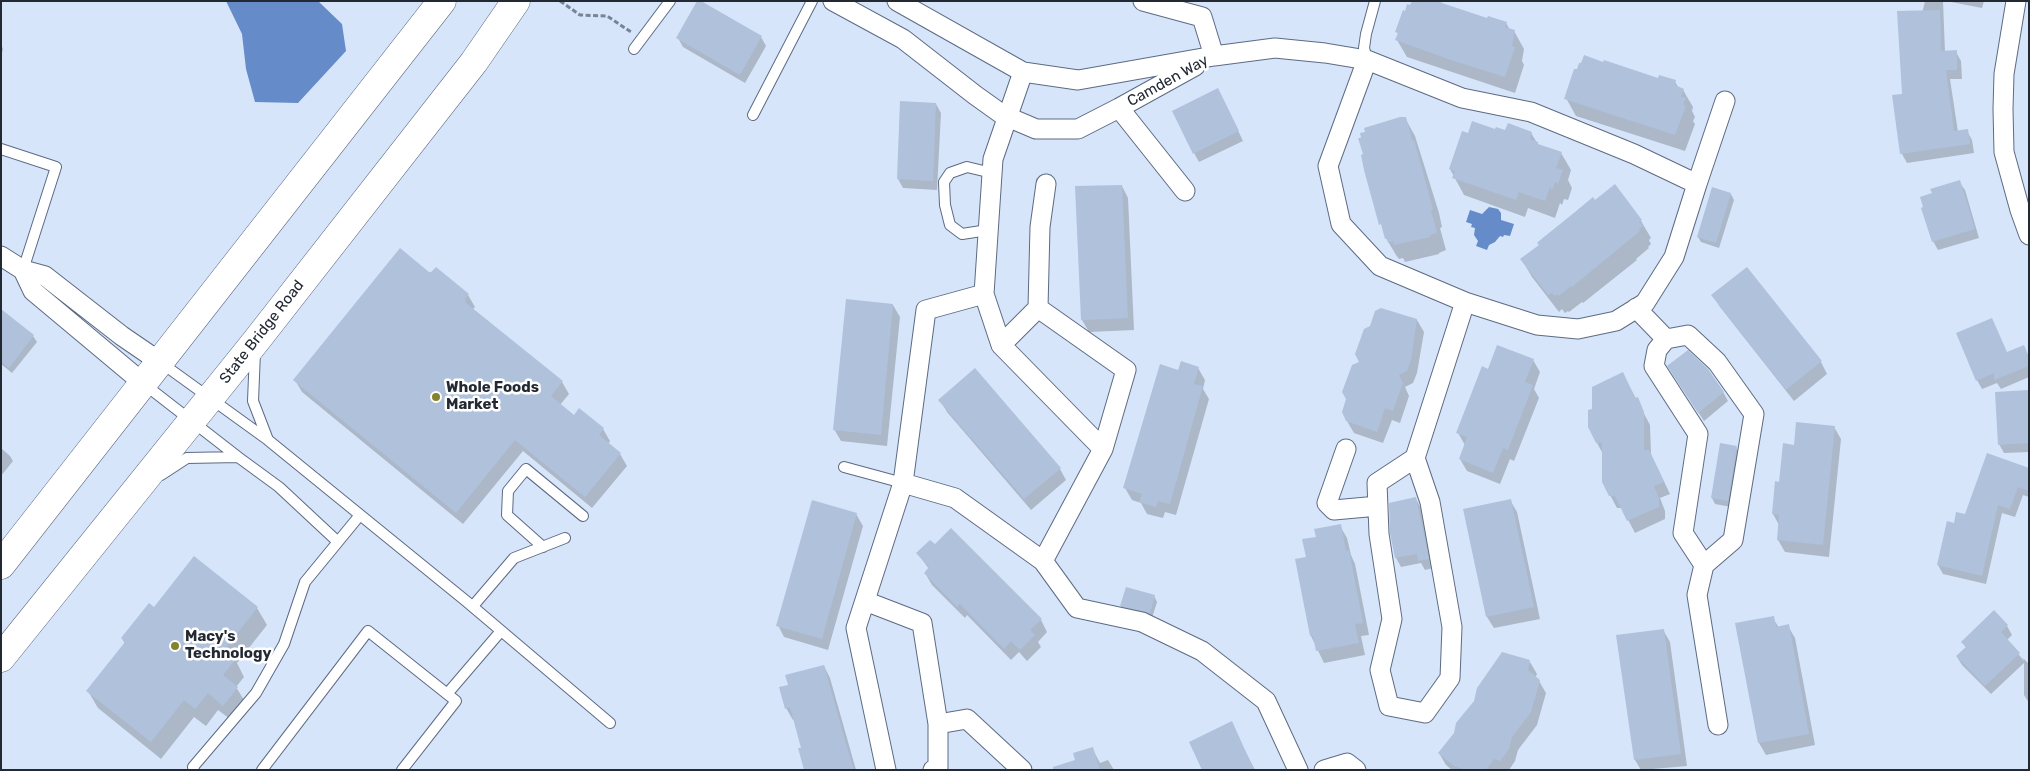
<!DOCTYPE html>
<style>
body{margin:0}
#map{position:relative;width:2030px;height:771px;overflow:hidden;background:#d7e5fb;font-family:Rubik,sans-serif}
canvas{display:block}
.frame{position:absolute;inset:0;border:2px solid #222933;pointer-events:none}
</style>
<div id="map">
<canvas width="2030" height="771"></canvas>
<div class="frame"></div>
</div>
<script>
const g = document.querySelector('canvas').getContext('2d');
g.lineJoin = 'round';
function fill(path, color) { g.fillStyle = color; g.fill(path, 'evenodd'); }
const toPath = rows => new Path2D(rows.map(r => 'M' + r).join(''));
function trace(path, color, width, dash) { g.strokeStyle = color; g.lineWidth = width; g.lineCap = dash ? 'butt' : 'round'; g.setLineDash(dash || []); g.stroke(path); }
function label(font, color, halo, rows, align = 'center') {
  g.font = font + ' Rubik,sans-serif'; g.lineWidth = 5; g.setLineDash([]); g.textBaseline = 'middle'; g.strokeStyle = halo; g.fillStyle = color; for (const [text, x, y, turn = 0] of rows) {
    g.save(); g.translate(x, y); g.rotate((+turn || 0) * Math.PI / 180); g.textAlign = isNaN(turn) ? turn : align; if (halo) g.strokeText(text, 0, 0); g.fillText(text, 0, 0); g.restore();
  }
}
const water = toPath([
 [226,1,318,1,342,24,346,51,298,103,255,102,246,69,242,34],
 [1489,207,1498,209,1501,213,1501,220,1514,224,1510,236,1504,235,1503,237,1500,236,1495,242,1489,245,1487,250,1476,246,1478,241,1474,235,1475,228,1471,227,1472,224,1466,222,1470,210,1482,214]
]);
const shadow = toPath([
 [1413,1,1440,1,1443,5,1488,20,1506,23,1510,30,1514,31,1524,49,1522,61,1524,65,1515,93,1407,57,1397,40,1398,34,1397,32],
 [1925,1,1943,1,1945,52,1956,52,1961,61,1962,79,1950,79,1958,132,1967,131,1972,140,1974,153,1907,163,1902,154,1903,95],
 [1946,1,1984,1,1982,8],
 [761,37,766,46,745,83,683,47,678,38],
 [1,44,3,49,1,57],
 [1659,80,1675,82,1679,88,1683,90,1693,107,1692,111,1695,117,1693,121,1695,124,1685,151,1576,116,1566,98],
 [1223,99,1243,141,1199,162,1194,153],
 [936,104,941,113,937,190,903,188,898,179],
 [1405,118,1415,136,1439,213,1442,227,1440,228,1446,250,1439,253,1439,254,1405,262,1403,258,1399,259,1396,255,1386,238],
 [1496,131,1531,133,1539,146,1561,153,1571,170,1568,180,1572,188,1568,200,1564,199,1562,205,1560,203,1555,218,1528,208,1525,217,1464,195,1450,169,1468,135],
 [1959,182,1965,190,1979,238,1938,250,1933,241],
 [1122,186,1128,198,1134,330,1089,332,1082,320,1076,188],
 [1614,186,1641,221,1651,238,1649,240,1651,244,1648,247,1649,248,1636,259,1637,260,1583,303,1582,302,1569,312,1568,311,1565,313,1562,309,1559,312,1532,277,1522,260],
 [1731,194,1734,200,1719,248,1701,242,1698,237],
 [428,273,468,295,475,307,473,309,562,382,569,394,560,405,574,417,603,429,610,441,608,444,620,454,627,466,592,508,523,451,463,524,302,392,295,380],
 [1713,295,1821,362,1827,374,1794,401,1720,307],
 [893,305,900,317,887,446,841,441,834,429],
 [1,311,33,336,37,342,12,373,1,364],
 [1992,319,2007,353,2029,357,2029,377,2001,389,1997,383,1982,389,1977,380],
 [1417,320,1424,332,1417,373,1413,383,1405,387,1409,396,1400,423,1392,420,1383,443,1354,433,1347,421,1361,362],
 [1533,360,1540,372,1534,389,1539,398,1514,461,1510,459,1500,484,1467,471,1460,459,1465,445,1458,433,1488,370],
 [1198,368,1205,380,1203,389,1209,399,1176,515,1165,512,1163,518,1147,514,1141,503,1132,500,1125,488],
 [1623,374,1650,425,1651,454,1670,494,1660,498,1665,511,1665,519,1635,533,1622,508,1617,508,1610,495,1603,454,1597,443,1593,409],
 [1674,375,1723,392,1728,401,1704,421],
 [2029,391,2029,452,2004,453,1999,444],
 [940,400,1060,469,1066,480,1031,510,947,412],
 [1834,427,1841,439,1829,557,1785,552,1778,540,1779,525,1773,514,1780,483,1795,446],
 [1,448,10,456,13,461,1,476],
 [1736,448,1740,453,1731,507,1715,504,1712,498],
 [2029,470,2029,497,2023,495,2015,517,2002,513,1986,584,1943,574,1938,565,1947,522,1955,524],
 [1416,499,1421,508,1433,568,1425,570,1421,563,1401,567,1396,558,1391,533],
 [1510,500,1517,512,1540,619,1494,628,1487,617],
 [856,514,863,526,828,650,784,637,778,625],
 [1340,526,1347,538,1351,555,1355,564,1369,635,1361,636,1365,655,1324,663,1311,636,1296,560,1307,558,1317,538],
 [918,554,1041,620,1047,632,1038,642,1041,647,1027,661,1019,652,1011,660,967,615,965,618,932,585,925,573,929,569],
 [1154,596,1157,602,1152,618,1124,611,1121,606],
 [257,608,267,625,237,663,244,677,236,687,247,705,234,722,218,710,206,726,194,717,161,759,98,708,88,691,125,644,122,638,154,609],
 [1994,612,2007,626,2012,635,2007,640,2024,661,2023,658,2029,664,2029,703,2024,695,2024,663,1991,694,1962,665,1957,657,1966,648,1963,642],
 [1773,618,1779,628,1788,626,1795,638,1815,745,1766,755,1759,743,1737,624],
 [1663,630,1670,642,1687,766,1641,770,1635,760],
 [1530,662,1537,674,1535,678,1539,681,1546,693,1537,725,1518,750,1515,761,1509,770,1452,770,1446,765,1439,753,1455,733],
 [824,666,830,678,856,770,805,770,802,749,795,720,793,720,786,708,789,686],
 [1231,723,1255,770,1204,770],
 [1092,748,1100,763,1108,760,1114,770,1060,770,1077,760]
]);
const building = toPath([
 [697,1,701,1,762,36,740,75,676,38],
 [1412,1,1436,1,1487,18,1488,16,1507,22,1505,27,1515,30,1512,46,1515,47,1505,77,1451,60,1395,40,1398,33,1395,32,1403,10,1405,11,1407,4,1410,5],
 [1940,10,1941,51,1957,50,1957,70,1946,70,1954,131,1968,129,1970,144,1900,154,1892,95,1902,94,1897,11],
 [1584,55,1603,62,1604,60,1658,78,1659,75,1676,80,1675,85,1684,89,1681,97,1686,98,1683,105,1686,106,1675,135,1564,99,1574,69,1577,69,1579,63,1581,63],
 [1218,88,1239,131,1193,154,1172,111],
 [900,101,936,103,933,181,897,179],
 [1400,117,1406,117,1412,140,1414,140,1429,194,1433,210,1431,210,1437,233,1430,235,1430,237,1394,245,1393,241,1388,243,1387,238,1385,239,1381,224,1379,225,1364,170,1361,155,1363,154,1358,138,1361,138,1360,133,1365,132,1364,128],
 [1472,121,1495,129,1496,127,1505,130,1508,123,1532,132,1530,139,1538,142,1538,144,1562,152,1556,168,1563,170,1558,184,1555,182,1552,190,1550,187,1545,201,1519,192,1516,200,1452,178,1455,171,1449,169,1462,131,1468,133],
 [1960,180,1975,229,1932,242,1921,208,1923,207,1920,197,1932,193,1930,189],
 [1615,184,1642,220,1639,222,1643,226,1639,229,1640,231,1572,287,1571,286,1559,296,1557,294,1555,296,1552,293,1548,295,1520,259,1539,245,1537,243,1539,241,1575,212,1593,197,1595,200],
 [1122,185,1128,318,1081,320,1075,186],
 [1712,187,1731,193,1716,243,1697,237],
 [400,248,429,272,431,272,436,267,469,294,465,299,466,303,563,381,551,396,574,415,579,408,604,428,599,435,621,453,585,497,515,440,456,513,293,380],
 [1747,267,1822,361,1786,390,1711,295],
 [846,299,893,304,881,435,833,430],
 [1381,308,1417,319,1411,360,1407,371,1399,375,1403,383,1393,411,1385,408,1377,432,1346,421,1342,412,1346,399,1342,392,1352,365,1359,362,1355,354,1364,329,1370,326,1375,311],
 [1,309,34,335,9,368,1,362],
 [1992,318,2007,352,2024,345,2029,357,2029,366,1994,380,1994,373,1976,381,1956,333],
 [1497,345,1534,359,1525,382,1533,385,1508,450,1503,448,1493,473,1459,459,1467,437,1456,433,1482,366,1488,369],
 [1688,350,1708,369,1724,392,1698,413,1667,366],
 [1181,361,1199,367,1194,384,1203,386,1170,504,1158,501,1156,507,1139,502,1142,494,1123,488,1160,364,1178,370],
 [975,368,1061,468,1024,499,938,400],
 [1623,372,1635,398,1638,397,1644,412,1644,450,1649,450,1664,482,1654,486,1659,498,1659,507,1627,521,1615,496,1609,496,1602,482,1602,443,1596,443,1588,427,1588,410,1592,409,1592,387],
 [2029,390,2029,443,1998,445,1995,392],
 [1796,422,1835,426,1823,545,1777,540,1779,515,1772,514,1775,481,1779,482,1783,443,1794,445],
 [1720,443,1737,446,1728,501,1711,498],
 [1987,453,2029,468,2029,491,2018,487,2010,509,1998,505,1982,576,1937,565,1947,521,1954,523,1956,512,1965,514],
 [1416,497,1429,559,1418,561,1417,554,1395,558,1390,533,1389,503],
 [1511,499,1534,607,1486,617,1463,509],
 [812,500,857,513,822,639,776,626],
 [1341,524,1346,551,1349,550,1363,623,1355,624,1359,643,1316,651,1313,636,1310,636,1295,559,1306,557,1302,539,1316,537,1314,529],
 [951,528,1042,619,1030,630,1035,635,1020,650,1011,641,1004,649,960,604,957,607,924,573,929,567,916,553,930,540,935,544],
 [194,556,258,607,224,650,236,659,223,675,238,687,223,706,208,693,195,709,184,700,151,742,86,691,125,642,121,638,149,603,154,607],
 [1126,587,1155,595,1150,613,1120,606],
 [1994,610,2008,625,2001,632,2020,653,1985,686,1956,656,1966,647,1961,642],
 [1774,616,1776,627,1789,624,1809,734,1758,743,1735,623],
 [1664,629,1681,754,1634,760,1616,635],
 [1502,652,1530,660,1528,670,1540,680,1531,712,1512,737,1509,749,1500,761,1494,759,1486,770,1466,770,1454,766,1438,753,1454,733,1456,723,1474,701,1477,688],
 [824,665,846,744,854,770,804,770,798,748,801,748,790,707,785,709,779,687,788,685,785,675],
 [1232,721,1254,770,1202,770,1189,742],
 [1093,747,1100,770,1053,770,1053,767,1075,760,1073,753]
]);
const path = toPath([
 [560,1,580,15,607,16,631,32]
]);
const lane = toPath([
 [634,49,670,1],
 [1367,60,1364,48,1366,34,1375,1],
 [753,115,812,1],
 [1,149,56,167,23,270],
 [988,230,962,234,950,225,945,205,944,182,950,173,967,167,992,173],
 [255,352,253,401,268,440],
 [160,362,268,440,466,601,610,723],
 [144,384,238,457],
 [844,467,903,483],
 [161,475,187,458,238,457,279,487,338,542],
 [543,547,507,515,508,491,526,469,583,516],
 [473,606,514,558,565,538],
 [447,694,501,631],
 [194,770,193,767,256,693,284,644,305,582,360,515],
 [262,770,368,631,456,701,402,770]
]);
const street = toPath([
 [833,1,903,39,975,95,1003,115,1036,129,1078,129,1119,108,1195,66],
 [897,1,1023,72,1078,80,1214,56,1275,48,1325,53,1367,60,1328,166,1341,224,1380,266,1465,302,1415,458,1377,483,1379,534,1392,619,1380,670,1389,706,1425,713,1450,678,1452,627,1430,502,1415,458],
 [1143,1,1202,17,1214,56],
 [2016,1,2004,74,2003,109,2004,152,2020,210,2029,235],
 [1367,60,1462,98,1531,112,1634,154,1697,184,1674,257,1645,303,1616,321,1578,329,1537,325,1465,302],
 [1119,108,1185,191],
 [1697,184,1725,101],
 [1,256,23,270,45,276,122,336,160,362],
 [23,270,33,291,143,383],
 [1038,308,1040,227,1046,184],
 [1636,308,1666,339,1688,335,1717,362,1754,414,1733,540,1704,565,1697,595,1718,725],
 [1666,339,1657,350,1654,366,1698,434,1683,533,1704,565],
 [1001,345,1038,308,1126,370,1103,449],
 [1346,449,1327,503,1334,510,1378,506],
 [903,483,955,498,1043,561,1103,449,1001,345,984,294],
 [1043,561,1077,608,1142,622,1202,651,1266,701,1298,770],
 [865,601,922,623,938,724,967,719,1022,770],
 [886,770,856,628,903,483,926,310,984,294,993,159,1023,72],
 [933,770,938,767,938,724],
 [1324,770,1347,763,1356,770]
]);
const highway = toPath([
 [1,565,442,1],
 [1,658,256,341,474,62,516,1]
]);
const markers = [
 [436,397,5,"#83832d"],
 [175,646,5,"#83832d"]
];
const streetNames = [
 ["Camden Way",1168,81,-29],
 ["State Bridge Road",262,332,-52]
];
const poiNames = [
 ["Whole Foods",446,388],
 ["Market",446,405],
 ["Macy's",185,637],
 ["Technology",185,654]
];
fill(water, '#658bc8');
fill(shadow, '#0003');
fill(building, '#afc1db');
trace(lane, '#5c6b83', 12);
trace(street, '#5c6b83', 21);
trace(highway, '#5c6b83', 29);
trace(path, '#798393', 3, [5, 2.5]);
trace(lane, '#fff', 10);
trace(street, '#fff', 19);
trace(highway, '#fff', 28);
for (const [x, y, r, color] of markers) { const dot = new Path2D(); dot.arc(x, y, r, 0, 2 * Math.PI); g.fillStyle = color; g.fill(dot); trace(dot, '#fff', 2); }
label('15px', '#222933', '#fff', streetNames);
label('bold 15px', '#222933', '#fff', poiNames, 'left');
</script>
